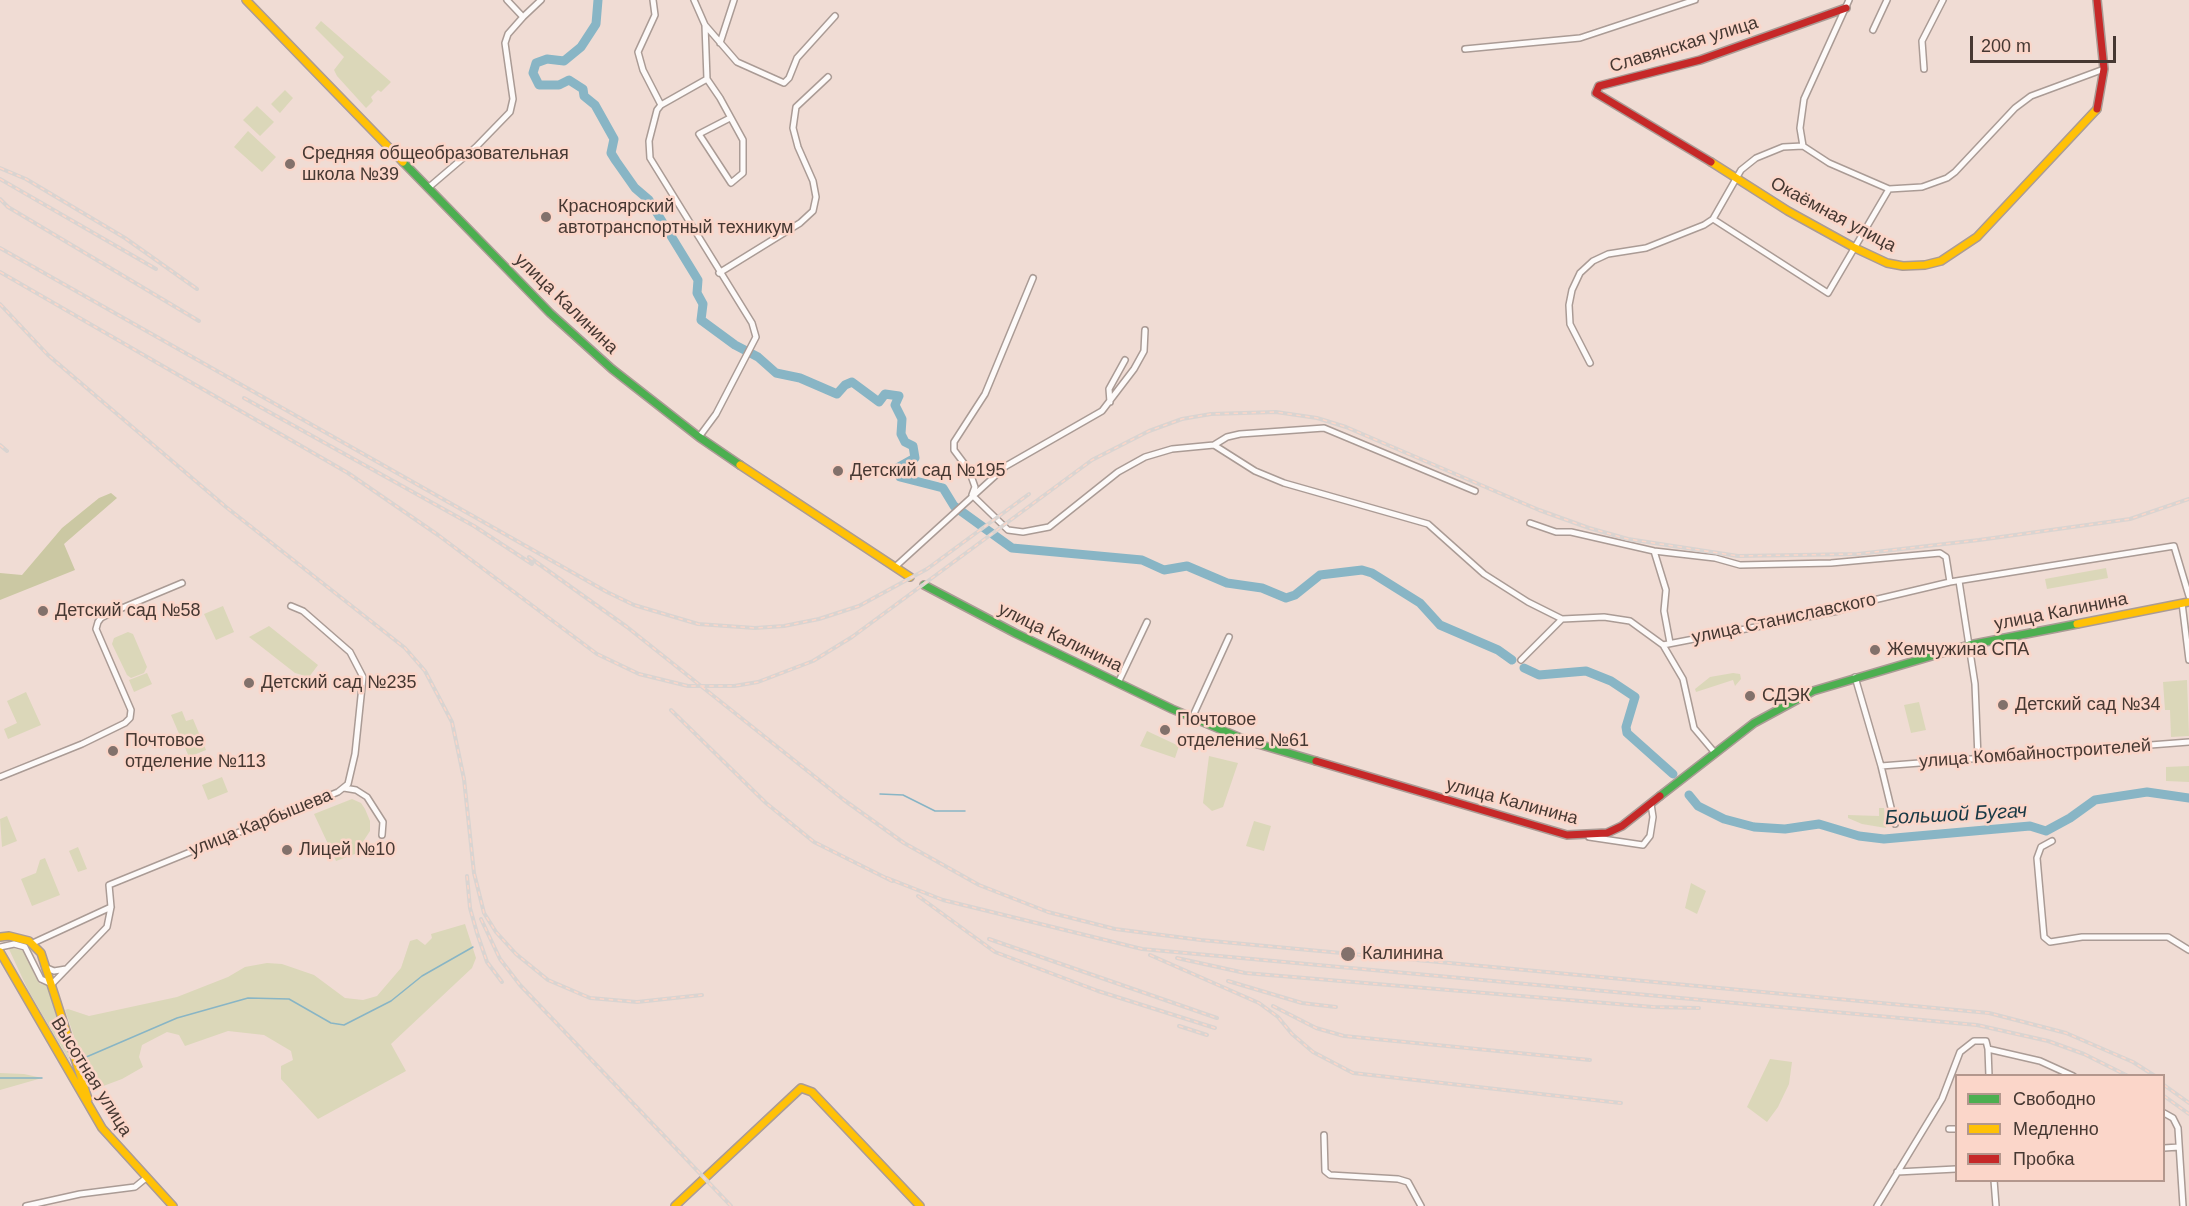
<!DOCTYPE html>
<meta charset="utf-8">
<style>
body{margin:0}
#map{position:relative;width:2189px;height:1206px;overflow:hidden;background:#f0dcd4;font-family:Helvetica,sans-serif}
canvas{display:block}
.legend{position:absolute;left:1955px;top:1074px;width:210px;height:108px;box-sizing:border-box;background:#fbd6c9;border:2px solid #b3978d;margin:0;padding:8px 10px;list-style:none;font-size:18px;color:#463832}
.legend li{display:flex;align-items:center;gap:12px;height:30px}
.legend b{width:30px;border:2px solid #b3978d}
.scale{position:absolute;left:1970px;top:36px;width:146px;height:27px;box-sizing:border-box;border:3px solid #463832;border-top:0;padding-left:8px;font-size:18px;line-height:21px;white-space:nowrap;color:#463832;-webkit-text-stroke:4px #fbd6c9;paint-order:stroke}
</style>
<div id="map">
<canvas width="2189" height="1206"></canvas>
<ul class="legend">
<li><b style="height:8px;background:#4caf50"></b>Свободно</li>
<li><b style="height:8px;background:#ffc107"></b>Медленно</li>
<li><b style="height:8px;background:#c62828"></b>Пробка</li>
</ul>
<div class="scale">200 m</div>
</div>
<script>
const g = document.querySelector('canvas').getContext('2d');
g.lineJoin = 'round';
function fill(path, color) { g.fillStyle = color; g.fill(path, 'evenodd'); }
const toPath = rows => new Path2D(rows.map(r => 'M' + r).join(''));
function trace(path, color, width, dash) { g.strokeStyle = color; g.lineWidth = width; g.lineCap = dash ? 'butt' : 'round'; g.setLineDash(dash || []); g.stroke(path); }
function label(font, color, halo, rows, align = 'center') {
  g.font = font + ' Helvetica,sans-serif'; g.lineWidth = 5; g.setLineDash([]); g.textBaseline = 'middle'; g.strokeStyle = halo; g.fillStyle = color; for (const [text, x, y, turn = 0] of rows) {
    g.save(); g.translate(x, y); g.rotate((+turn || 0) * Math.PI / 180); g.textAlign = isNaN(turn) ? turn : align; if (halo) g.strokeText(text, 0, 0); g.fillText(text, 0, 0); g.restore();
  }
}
const green = toPath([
 [321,21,391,82,381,92,378,90,371,97,373,101,366,108,337,76,334,70,344,57,315,28],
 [285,90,293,98,280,113,271,104],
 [257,106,274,122,260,136,243,120],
 [248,131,276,157,262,172,234,147],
 [2106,568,2108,578,2047,589,2045,579],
 [223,606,234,632,216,640,204,614],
 [269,626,318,665,309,677,295,673,249,637],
 [128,632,133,634,147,667,144,673,131,678,127,675,112,644,114,638],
 [147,673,152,684,134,692,129,680],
 [1733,673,1740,674,1741,679,1735,686,1733,680,1696,692,1695,689,1710,677],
 [2187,680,2189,736,2171,737,2170,710,2165,710,2163,682],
 [26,692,41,725,8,739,4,729,17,723,7,701],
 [1919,702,1926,730,1911,733,1904,705],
 [182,711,186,721,193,719,206,750,189,757,171,715],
 [1147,731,1179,746,1175,758,1140,746],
 [1209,756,1238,763,1223,807,1212,811,1203,803],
 [2189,766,2189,782,2166,781,2166,767],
 [222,777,228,792,208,800,202,785],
 [352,799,361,803,365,809,370,821,370,831,355,854,336,861,314,814],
 [1879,808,1884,808,1886,828,1862,824,1848,818,1848,815,1879,816],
 [7,816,17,841,2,847,0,819],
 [1254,821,1271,826,1264,851,1246,846],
 [78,847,87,869,78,872,69,851],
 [45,858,60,895,32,906,21,879,36,873,40,860],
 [1691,883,1706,891,1697,914,1685,908],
 [465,924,476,958,472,968,391,1044,406,1071,318,1119,281,1079,281,1066,293,1060,291,1051,264,1035,228,1031,185,1046,179,1035,167,1032,142,1045,139,1057,143,1067,122,1079,98,1088,91,1086,65,1010,68,1009,89,1016,177,997,228,977,245,967,267,963,282,964,314,975,345,998,363,1000,377,996,401,968,410,941,417,939,425,945,432,938,431,934],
 [8,947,25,951,35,976,40,984,47,985,70,1062,28,990],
 [1770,1059,1792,1062,1789,1084,1778,1107,1767,1122,1747,1107],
 [0,1073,24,1074,42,1078,0,1090]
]);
const forest = toPath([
 [111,493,117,498,64,544,75,570,0,600,0,573,22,575,62,528,99,498]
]);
const stream = toPath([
 [880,794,903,795,935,811,965,811],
 [84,1058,177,1018,248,998,289,999,331,1023,344,1025,391,1001,422,976,473,947],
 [0,1078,42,1078]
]);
const river = toPath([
 [598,0,596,24,581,47,564,61,547,59,536,63,533,73,539,85,559,85,569,80,583,89,584,96,595,105,614,139,611,153,616,161,635,188,649,200,698,280,697,293,703,304,701,320,735,345,758,357,776,373,800,378,837,394,845,385,852,382,879,402,885,394,899,396,895,405,902,419,901,434,905,442,913,446,915,458,897,468,900,477,943,488,954,506,1012,548,1142,560,1164,570,1187,566,1227,583,1262,588,1286,598,1295,595,1320,575,1362,570,1372,573,1420,603,1440,625,1498,650,1512,660],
 [1524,668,1539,675,1586,671,1611,681,1635,697,1626,727,1627,733,1673,774],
 [1689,795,1698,806,1724,819,1754,827,1785,829,1819,824,1859,836,1884,839,2030,826,2046,831,2070,818,2095,800,2147,792,2189,798]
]);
const street = toPath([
 [653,0,655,15,638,52,643,70,661,105,657,110,649,141,650,158,752,323,756,337,716,414,699,437],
 [523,17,541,0],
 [705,25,737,62,784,83,789,78,797,58,835,16],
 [1873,30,1887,0],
 [720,43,734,0],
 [1465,49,1580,38,1695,0],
 [1924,69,1922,41,1943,0],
 [707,79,720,98,743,140,743,173,731,183,699,134,730,118],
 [661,105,707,79,705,25,694,0],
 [1803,146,1829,163,1889,189,1922,187,1947,178,1955,172,2015,108,2031,96,2104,69],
 [1803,146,1800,128,1804,99,1849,0],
 [428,188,476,147,510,112,513,99,505,43,508,34,523,17,507,0],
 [1713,219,1828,293,1889,189],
 [719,273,800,223,813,211,816,197,813,181,798,147,793,128,796,107,828,77],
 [1033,278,985,394,954,442,954,450,969,470,975,487,972,495,1008,530,1023,532,1049,527,1118,472,1145,457,1172,449,1214,445,1255,471,1284,483,1428,524,1484,574,1528,602,1562,619],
 [1590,363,1570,324,1569,305,1572,290,1580,273,1593,261,1608,254,1646,248,1704,225,1713,219,1741,170,1756,158,1783,147,1803,146],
 [1110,402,1109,389,1125,360],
 [1214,445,1227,437,1240,434,1324,428,1475,491],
 [1530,523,1556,532,1571,532,1654,551,1715,558,1740,565,1831,563,1940,553,1946,557,1950,582],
 [1654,551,1666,590,1664,611,1670,643],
 [895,567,1006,466,1102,411,1134,369,1144,351,1145,330],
 [1959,581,1975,684,1978,758],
 [2182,603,2189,660],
 [1663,645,1838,611,1857,604,1950,582,2174,546,2189,596],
 [1521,660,1562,619,1604,617,1630,621,1663,645,1683,679,1694,728,1715,753],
 [1855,677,1881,766,1895,824],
 [1118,683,1147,622],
 [1192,718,1229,637],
 [1881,766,2189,742],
 [0,777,82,744,125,723,130,718,131,710,96,629,98,622,101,618,115,611,182,583],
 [344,788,356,790,367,797,383,822,382,835],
 [1589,837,1643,845,1650,836,1653,817,1651,804],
 [2052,841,2041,847,2037,858,2044,937,2050,942,2082,937,2168,937,2189,950],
 [33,943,111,907],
 [0,947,14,944,25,947,41,979,52,984,107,927,111,907,109,885,338,792,348,784,355,754,363,677,350,652,303,611,291,606],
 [47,968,54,971,66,969],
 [1988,1049,1989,1076],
 [2164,1113,2173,1118,2178,1128,2183,1206],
 [1949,1129,1956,1129],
 [1324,1135,1325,1171,1330,1175,1398,1179,1408,1182,1421,1206],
 [2164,1148,2179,1147],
 [1897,1172,1956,1169],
 [1994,1180,1996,1206],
 [26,1206,80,1194,135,1187,146,1178],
 [1877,1206,1942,1099,1960,1052,1974,1041,1986,1041,1988,1049,2040,1061,2073,1076]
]);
const fast = toPath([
 [403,162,550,313,612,369,699,437,740,465],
 [924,585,1015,633,1172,709,1248,741,1316,761],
 [1660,796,1754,723,1813,691,1969,645,2077,624]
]);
const slow = toPath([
 [246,0,403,162],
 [1711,162,1788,211,1855,248,1887,263,1903,266,1925,265,1941,261,1977,237,2097,109],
 [740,465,910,577],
 [2077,624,2189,602],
 [0,937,9,936,29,941,41,953,88,1099],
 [0,952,102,1128,173,1206],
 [675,1206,801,1088,812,1092,920,1206]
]);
const jam = toPath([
 [2097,0,2104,69,2097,109],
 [1711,162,1596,93,1599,86,1700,60,1846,8],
 [1316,761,1567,835,1607,833,1622,826,1660,796]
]);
const rail = toPath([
 [0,168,26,179,125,238,197,289],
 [0,179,156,269],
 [0,199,8,207,199,321],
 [0,248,607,592,634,605,698,624,755,628,784,626,819,619,859,606,927,569,1029,494],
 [0,272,348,473,438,535,597,654,639,674,688,686,734,686,758,682,813,661,852,637,1092,460,1149,431,1182,419,1211,414,1276,412,1317,418,1346,427,1539,510,1589,528,1628,539,1738,556,1858,554,1979,540,2130,519,2189,499],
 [0,304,48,355,226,507,405,648,425,671,452,722,464,779,474,873,484,913,496,932,516,954,548,980,590,998,637,1002,702,995],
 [244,398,474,526,532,564],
 [0,445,7,451],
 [529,557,627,627,844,800,904,843,979,885,1048,912,1115,929,1201,940,1989,1013,2066,1033,2133,1062,2155,1076],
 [671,710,766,803,814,842,892,881],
 [467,876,470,908,477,933,487,962,502,982],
 [887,878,943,900,1142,949,1977,1025,2048,1041,2084,1054,2128,1076],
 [918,896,995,952,1098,991,1215,1028],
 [481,919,500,959,520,985,731,1206],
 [989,939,1217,1018],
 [1150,955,1259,1003,1278,1017,1292,1034,1313,1052,1353,1073,1621,1103],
 [1177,958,1245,973,1653,1007,1699,1008],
 [1228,981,1302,1003,1336,1007],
 [1273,1006,1316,1028,1344,1036,1590,1060],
 [1179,1026,1207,1035],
 [2164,1085,2189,1103],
 [2164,1096,2189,1114]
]);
const markers = [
 [290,164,6,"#82716b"],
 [546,217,6,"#82716b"],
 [838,471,6,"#82716b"],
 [43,611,6,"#82716b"],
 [1875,650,6,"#82716b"],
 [249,683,6,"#82716b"],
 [1750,696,6,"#82716b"],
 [2003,705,6,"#82716b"],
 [1165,730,6,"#82716b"],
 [113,751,6,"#82716b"],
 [287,850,6,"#82716b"],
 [1348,954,8,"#82716b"]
];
const streetNames = [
 ["Славянская улица",1684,45,-17],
 ["Окаёмная улица",1833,215,28],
 ["улица Калинина",566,304,44],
 ["улица Калинина",2061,612,-11],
 ["улица Станиславского",1784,619,-12],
 ["улица Калинина",1060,638,26],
 ["улица Комбайностроителей",2035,754,-4],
 ["улица Калинина",1512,802,15],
 ["улица Карбышева",261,823,-22],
 ["Высотная улица",91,1077,58]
];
const poiNames = [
 ["Средняя общеобразовательная",302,154],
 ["школа №39",302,175],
 ["Красноярский",558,207],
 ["автотранспортный техникум",558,228],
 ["Детский сад №195",850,471],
 ["Детский сад №58",55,611],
 ["Жемчужина СПА",1887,650],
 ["Детский сад №235",261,683],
 ["СДЭК",1762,696],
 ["Детский сад №34",2015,705],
 ["Почтовое",1177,720],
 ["отделение №61",1177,741],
 ["Почтовое",125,741],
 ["отделение №113",125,762],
 ["Лицей №10",299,850],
 ["Калинина",1362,954]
];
const waterNames = [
 ["Большой Бугач",1956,815,-3]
];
fill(green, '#dbd7b9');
fill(forest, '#cbc8a3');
trace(stream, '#88b5c5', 1.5);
trace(river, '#88b5c5', 9);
trace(street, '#aa9b95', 8);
trace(fast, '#aa9b95', 10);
trace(slow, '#aa9b95', 10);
trace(jam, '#aa9b95', 10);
trace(street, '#fdfaf9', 5);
trace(fast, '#4caf50', 7);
trace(slow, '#ffc107', 7);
trace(jam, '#c62828', 7);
trace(rail, '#d9d4d1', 4);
trace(rail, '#fbd6c9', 1.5, [4.5]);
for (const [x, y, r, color] of markers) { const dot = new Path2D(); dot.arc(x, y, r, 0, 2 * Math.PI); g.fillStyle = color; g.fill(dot); trace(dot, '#fbd6c9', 2); }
label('18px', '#463832', '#fbd6c9', streetNames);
label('18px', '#463832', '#fbd6c9', poiNames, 'left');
label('italic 20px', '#173945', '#fbd6c9', waterNames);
</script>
